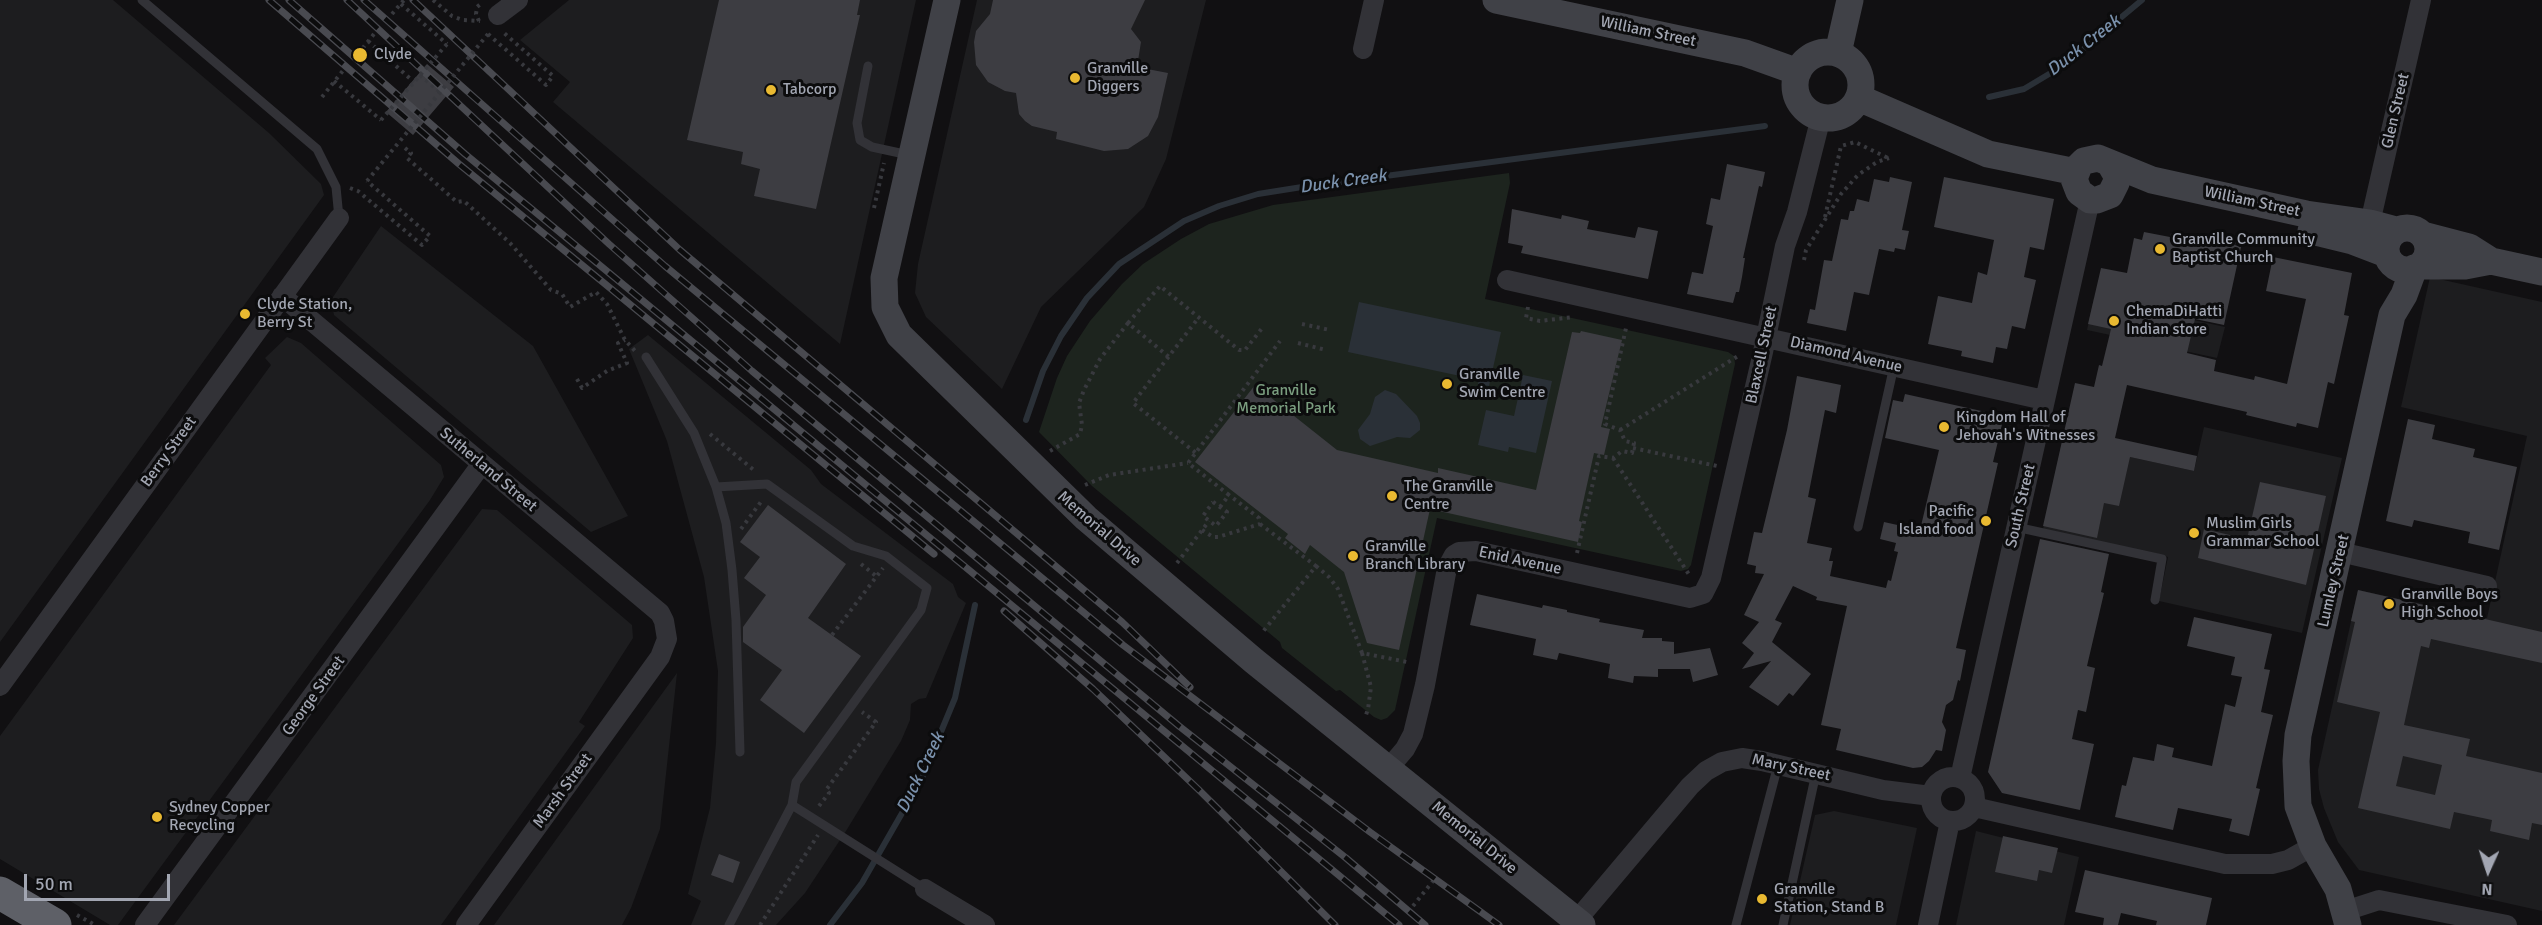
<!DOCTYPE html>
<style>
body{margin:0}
#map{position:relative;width:2542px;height:925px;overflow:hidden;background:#111012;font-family:Signika,sans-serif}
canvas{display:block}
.north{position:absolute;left:2458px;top:841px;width:60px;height:60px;-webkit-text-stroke:4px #0c0c0d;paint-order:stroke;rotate:183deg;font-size:16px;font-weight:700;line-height:24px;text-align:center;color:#a2a6b2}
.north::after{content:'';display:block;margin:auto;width:21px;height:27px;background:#a2a6b2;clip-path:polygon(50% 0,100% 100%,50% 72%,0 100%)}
.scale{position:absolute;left:24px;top:874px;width:146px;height:27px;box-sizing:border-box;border:3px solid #a2a6b2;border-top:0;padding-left:8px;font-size:18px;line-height:21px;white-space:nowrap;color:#a2a6b2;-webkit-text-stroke:4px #0c0c0d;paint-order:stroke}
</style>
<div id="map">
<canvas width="2542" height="925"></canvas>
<div class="north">N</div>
<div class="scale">50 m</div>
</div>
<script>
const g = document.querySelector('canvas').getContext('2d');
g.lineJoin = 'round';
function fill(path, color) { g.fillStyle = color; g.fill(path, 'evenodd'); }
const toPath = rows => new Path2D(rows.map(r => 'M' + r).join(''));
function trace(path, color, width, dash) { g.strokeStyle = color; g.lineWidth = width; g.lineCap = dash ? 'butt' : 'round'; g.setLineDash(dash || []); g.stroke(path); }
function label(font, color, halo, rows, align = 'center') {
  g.font = font + ' Signika,sans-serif'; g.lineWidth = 6; g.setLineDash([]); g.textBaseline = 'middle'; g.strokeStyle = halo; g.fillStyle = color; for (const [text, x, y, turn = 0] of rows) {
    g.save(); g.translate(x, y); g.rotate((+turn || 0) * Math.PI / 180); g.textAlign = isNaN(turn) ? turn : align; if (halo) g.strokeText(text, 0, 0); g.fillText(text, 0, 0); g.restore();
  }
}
const built = toPath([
 [0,0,113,0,269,133,321,184,324,195,0,642],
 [569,0,916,0,840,344,553,102,570,82,520,40],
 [977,0,1206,0,1166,159,1144,207,1041,307,1002,389,926,317,915,293,918,264],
 [381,226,533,346,628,516,591,532,334,315,331,300],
 [2430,277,2542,302,2542,911,2359,870,2338,842,2324,808,2319,789,2318,770,2358,590,2487,618,2527,436,2401,407],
 [2094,298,2225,327,2217,358,2087,330],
 [648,335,811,470,821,484,953,584,958,597,966,603,926,698,919,699,911,704,910,720,901,741,846,831,805,893,776,925,691,925,701,901,688,894,710,808,716,743,718,671,704,577,667,441,629,349],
 [287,337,301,343,441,465,444,477,430,500,118,925,110,925,0,859,0,736,271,365,265,358],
 [2204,427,2342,458,2302,633,2159,601,2168,557,2043,529,2062,442,2194,471],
 [482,509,497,510,632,625,633,638,579,722,585,726,441,925,174,925],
 [677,673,660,829,631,908,622,925,494,925],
 [1834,811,1917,828,1896,925,1790,925,1815,815],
 [1976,831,2079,857,2064,925,1956,925]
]);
const green = toPath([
 [1509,173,1510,183,1485,299,1728,352,1734,356,1735,364,1691,565,1688,569,1681,571,1437,518,1395,710,1387,718,1381,720,1374,717,1340,690,1336,691,1282,648,1280,642,1092,486,1039,432,1057,378,1067,356,1090,321,1122,284,1143,264,1181,239,1209,224,1273,205]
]);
const water = toPath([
 [1359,302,1501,332,1489,386,1478,384,1479,380,1348,352],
 [1523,375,1552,381,1536,453,1509,447,1508,452,1478,445,1486,410,1514,416],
 [1385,390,1396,394,1417,416,1420,423,1420,430,1410,438,1397,437,1370,446,1360,439,1358,430,1370,414,1375,397]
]);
const stream = toPath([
 [1989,97,2024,89,2064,65,2142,0],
 [1026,420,1043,371,1061,336,1087,298,1119,264,1184,221,1219,206,1258,194,1302,187,1765,126],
 [830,925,862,883,921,780,955,698,975,605]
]);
const building = toPath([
 [719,0,860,0,857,15,860,15,816,209,754,196,760,169,741,164,743,152,687,140],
 [993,0,1145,0,1131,29,1141,42,1137,67,1168,73,1158,117,1148,136,1128,149,1104,151,1056,139,1057,132,1032,126,1025,121,1019,114,1016,93,1005,91,988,82,976,65,974,42,976,31,990,14],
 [427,64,454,87,413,135,386,112],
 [1727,164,1765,172,1762,187,1759,186,1743,258,1745,258,1742,277,1739,292,1736,292,1733,303,1687,294,1692,272,1703,274,1713,226,1706,224,1711,198,1720,200],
 [1890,177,1912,182,1902,230,1909,231,1905,250,1895,248,1894,252,1879,249,1869,295,1854,292,1846,331,1807,323,1810,309,1815,310,1824,260,1832,261,1841,219,1848,220,1850,211,1854,211,1857,199,1869,202,1874,179,1889,182],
 [1944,177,2054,199,2044,250,2030,247,2024,277,2036,280,2025,329,2012,326,2007,349,1996,347,1993,363,1961,356,1962,351,1928,344,1938,296,1972,303,1978,272,1987,275,1994,240,1934,227],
 [1512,209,1561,219,1562,215,1589,221,1587,229,1635,238,1638,227,1658,231,1648,279,1521,253,1523,246,1508,243],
 [2144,232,2170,237,2171,233,2205,240,2212,240,2213,234,2237,240,2235,245,2241,247,2224,325,2195,319,2187,353,2216,360,2214,371,2254,380,2255,376,2287,384,2306,299,2266,291,2273,257,2352,273,2344,315,2349,316,2334,384,2328,382,2318,428,2297,423,2296,427,2246,415,2247,412,2127,385,2115,438,2197,456,2194,471,2130,457,2119,506,2104,503,2097,538,2043,526,2075,383,2094,387,2099,365,2102,366,2111,329,2088,324,2101,268,2127,273,2134,238,2142,240],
 [1581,331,1622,340,1601,427,1610,429,1604,455,1594,453,1579,521,1582,522,1578,542,1430,509,1399,650,1367,643,1344,572,1310,545,1305,554,1285,538,1288,534,1195,462,1255,385,1337,450,1438,473,1438,468,1536,490,1572,332,1580,333],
 [1797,376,1841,385,1836,413,1825,410,1808,497,1816,499,1807,543,1832,548,1829,561,1833,561,1830,576,1886,588,1888,580,1891,581,1898,552,1894,551,1896,543,1880,539,1884,522,1920,530,1939,450,1885,438,1893,400,1903,402,1905,394,2004,416,1993,462,1998,463,1956,648,1966,650,1960,681,1958,680,1953,700,1946,705,1942,722,1946,730,1942,751,1936,750,1929,761,1922,767,1913,768,1836,750,1841,729,1821,725,1847,606,1816,600,1817,597,1793,586,1775,620,1782,623,1772,642,1811,674,1793,696,1789,693,1778,706,1749,687,1771,661,1742,669,1754,653,1742,643,1759,622,1744,615,1764,574,1755,573,1756,566,1747,564,1754,532,1762,533,1787,430],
 [2408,419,2435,425,2432,439,2475,449,2473,457,2517,467,2499,550,2468,543,2470,532,2414,520,2412,527,2386,521],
 [2260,482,2326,496,2306,585,2198,558,2204,529,2247,539],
 [768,505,846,564,808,618,861,656,804,733,760,700,782,670,743,642,743,627,766,595,744,578,760,557,740,542],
 [2040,539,2109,554,2101,592,2104,593,2087,666,2095,668,2086,712,2078,710,2072,739,2094,744,2080,810,2002,793,1988,772],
 [2358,590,2542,632,2542,663,2431,639,2429,648,2421,646,2404,725,2470,739,2466,756,2542,773,2542,825,2532,823,2529,840,2490,831,2492,820,2454,812,2450,829,2358,808,2380,712,2337,702,2355,622,2351,621],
 [2403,756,2442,765,2435,795,2396,786],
 [1477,594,1542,608,1543,605,1567,610,1567,612,1600,619,1599,622,1644,630,1642,638,1662,638,1662,641,1674,642,1674,654,1710,648,1718,675,1693,682,1690,669,1658,669,1658,677,1634,676,1633,683,1608,678,1610,664,1559,653,1557,660,1533,655,1536,639,1470,625],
 [2194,617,2272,634,2264,669,2270,670,2261,712,2273,715,2256,788,2260,789,2249,836,2229,831,2232,819,2178,808,2173,830,2115,817,2122,785,2126,786,2133,757,2154,761,2157,744,2174,748,2172,757,2212,766,2225,704,2235,707,2242,677,2231,675,2235,657,2187,646],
 [2003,836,2058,848,2052,873,2039,870,2037,881,1995,872],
 [719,854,740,862,733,883,711,875],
 [2085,870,2212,898,2206,925,2156,925,2157,921,2121,913,2118,925,2103,925,2104,918,2075,912]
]);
const path = toPath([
 [433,0,452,16,463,20,480,21],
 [401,4,447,44],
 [392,14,404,0],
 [479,21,476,14,477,7,483,2],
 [488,34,546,85,553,76,504,33],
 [368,41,414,82],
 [358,54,378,29],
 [420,75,440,92],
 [334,81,381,120],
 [322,97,345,68],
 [405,148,411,153,407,158,457,202,464,201,510,243,551,290,562,294,570,307,596,292,607,304,625,340,635,351],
 [350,188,358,191,422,245,430,236,367,181],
 [874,208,884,163],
 [1825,217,1841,146,1855,142,1888,158],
 [1804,260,1806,250,1841,194,1858,175,1877,162,1889,158],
 [1528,307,1526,318,1540,321,1573,317],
 [1196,321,1133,403,1196,453],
 [1128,323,1160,286,1239,350,1245,350,1263,327],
 [1302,324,1330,330],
 [1298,343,1326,350],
 [577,379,582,388,607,371,627,363,618,343,625,340],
 [1620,430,1738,356],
 [710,434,755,471],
 [1633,448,1717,466],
 [1050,451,1080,434,1082,425,1079,403,1084,390,1100,359,1128,323,1169,357],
 [1613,458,1690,576],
 [1085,485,1109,475,1188,463],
 [1213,502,1227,512,1216,526,1203,516,1213,502],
 [1220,507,1229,495,1188,463,1280,341],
 [1260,524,1316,566,1261,634],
 [741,529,763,499],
 [1202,530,1213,537,1218,537,1260,524,1259,518,1229,495],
 [1577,553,1599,456,1613,458,1622,451,1632,453,1634,443,1625,441,1620,430,1605,424,1626,328],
 [1177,563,1209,521],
 [861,564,876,576],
 [1316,566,1329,577,1338,589,1362,653,1407,662],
 [832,635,883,568],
 [1362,653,1371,687,1368,709,1365,718],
 [819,806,829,793,826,790,876,722,862,712],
 [1413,906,1433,881],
 [77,915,95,925],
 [760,925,818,835],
 [1394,925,1395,924]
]);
const lane = toPath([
 [142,0,317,149,336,187,339,218],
 [868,66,857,123,860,140,872,147,909,155],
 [646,357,694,433,716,487],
 [1858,527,1894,366],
 [2016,527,2162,559,2155,600],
 [792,805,925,889],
 [729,925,792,805,796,782,921,610,927,588,886,556,853,546,767,484,716,487,726,523,732,570,736,620,740,752],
 [1736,925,1778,765],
 [1783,925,1816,773]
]);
const street = toPath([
 [498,15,518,0],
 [1363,49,1374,0],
 [2370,223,2421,0],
 [1507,280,2044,400],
 [282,296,660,613,664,621,667,639,660,657,466,925],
 [2340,552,2487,586],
 [0,686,339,218],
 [1388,769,1405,749,1413,734,1425,685,1447,568,1454,555,1459,552,1476,551,1690,598,1703,594,1711,578,1763,352,1785,246,1797,212,1821,117],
 '1931 799a22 22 0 1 1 44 0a22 22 0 1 1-44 0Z',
 [1960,778,2090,200],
 [1974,807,2225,864,2272,864,2288,860,2313,846],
 [925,889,985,925],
 [2345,911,2379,900,2507,925],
 [1577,920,1690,786,1706,771,1722,762,1742,758,1762,761,1883,790,1931,796],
 [145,925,481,465],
 [1928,925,1950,821]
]);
const secondary = toPath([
 [947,0,884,278,885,307,899,335,1086,518,1254,661,1582,925],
 [1496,0,1745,53,1798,72],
 '1795 85a33 33 0 1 1 66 0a33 33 0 1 1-66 0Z',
 [1838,53,1850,0],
 [1859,98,1988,154,2076,172],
 [2110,164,2117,176,2116,183,2110,195,2097,200,2090,200,2079,192,2074,179,2079,166,2084,161,2098,158,2152,180,2306,214,2370,223,2396,230],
 '2386 249a21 21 0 1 1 42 0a21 21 0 1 1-42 0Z',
 [2311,231,2352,241,2386,254],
 [2423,235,2469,247,2491,261,2542,272],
 [2419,266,2465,266,2491,261],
 [2348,925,2338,889,2313,846,2298,806,2296,761,2298,735,2392,315,2404,295,2414,268]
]);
const highway = toPath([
 [0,893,55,925]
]);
const rail = toPath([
 [269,0,459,164,934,554],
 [289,0,465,154,1399,925],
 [347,0,609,244,752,371,1179,726,1346,858,1425,925],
 [364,0,665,266,1123,645,1370,832,1499,925],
 [413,0,680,250,1122,622,1190,687],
 [1004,611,1093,689,1199,790,1335,925]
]);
const pathBridge = toPath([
 [381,120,447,44],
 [367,181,488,34]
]);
const markers = [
 [360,55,8,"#e9b931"],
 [1075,78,6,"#e9b931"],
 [771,90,6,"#e9b931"],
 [2160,249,6,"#e9b931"],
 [245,314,6,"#e9b931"],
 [2114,321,6,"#e9b931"],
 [1447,384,6,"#e9b931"],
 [1944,427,6,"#e9b931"],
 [1392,496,6,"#e9b931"],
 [1986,521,6,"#e9b931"],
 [2194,533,6,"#e9b931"],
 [1353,556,6,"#e9b931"],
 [2389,604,6,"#e9b931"],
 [157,817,6,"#e9b931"],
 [1762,899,6,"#e9b931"]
];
const streetNames = [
 ["William Street",1648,32,12],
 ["Glen Street",2396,111,-77],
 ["William Street",2252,202,12],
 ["Blaxcell Street",1762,355,-78],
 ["Diamond Avenue",1846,355,13],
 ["Berry Street",169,452,-54],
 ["Sutherland Street",488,470,40],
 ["South Street",2021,506,-77],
 ["Memorial Drive",1099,529,41],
 ["Enid Avenue",1520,561,12],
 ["Lumley Street",2334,581,-77],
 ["George Street",314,696,-54],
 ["Mary Street",1791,768,12],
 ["Marsh Street",563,791,-54],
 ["Memorial Drive",1474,838,39]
];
const poiNames = [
 ["Clyde",374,55],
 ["Granville",1087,69],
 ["Diggers",1087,87],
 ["Tabcorp",783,90],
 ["Granville Community",2172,240],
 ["Baptist Church",2172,258],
 ["Clyde Station,",257,305],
 ["Berry St",257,323],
 ["ChemaDiHatti",2126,312],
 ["Indian store",2126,330],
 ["Granville",1459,375],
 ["Swim Centre",1459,393],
 ["Kingdom Hall of",1956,418],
 ["Jehovah's Witnesses",1956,436],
 ["The Granville",1404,487],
 ["Centre",1404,505],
 ["Pacific",1974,512,"right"],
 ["Island food",1974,530,"right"],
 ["Muslim Girls",2206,524],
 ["Grammar School",2206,542],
 ["Granville",1365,547],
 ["Branch Library",1365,565],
 ["Granville Boys",2401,595],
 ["High School",2401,613],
 ["Sydney Copper",169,808],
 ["Recycling",169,826],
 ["Granville",1774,890],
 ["Station, Stand B",1774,908]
];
const parkNames = [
 ["Granville",1286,391],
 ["Memorial Park",1286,409]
];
const waterNames = [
 ["Duck Creek",2084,46,-38],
 ["Duck Creek",1343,182,-8],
 ["Duck Creek",921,773,-64]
];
fill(built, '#1d1d1f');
fill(green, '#1d241e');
fill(water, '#2a3037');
trace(stream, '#2a3037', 6);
fill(building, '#3d3d42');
trace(path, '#38393e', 4, [3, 4.5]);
trace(lane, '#323237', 9);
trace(street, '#323237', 20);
trace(secondary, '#404147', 27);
trace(highway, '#5e6067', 33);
trace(rail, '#494a50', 7);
trace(rail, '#0c0c0d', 4.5, [14]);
trace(pathBridge, '#38393e', 4, [3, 4.5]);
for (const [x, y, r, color] of markers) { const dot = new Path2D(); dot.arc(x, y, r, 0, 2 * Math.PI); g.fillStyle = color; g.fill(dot); trace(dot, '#0c0c0d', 2); }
label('16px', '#a2a6b2', '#0c0c0d', streetNames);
label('16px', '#a2a6b2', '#0c0c0d', poiNames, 'left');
label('16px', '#7a9d7f', '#0c0c0d', parkNames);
label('italic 18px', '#7a91ac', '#0c0c0d', waterNames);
</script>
